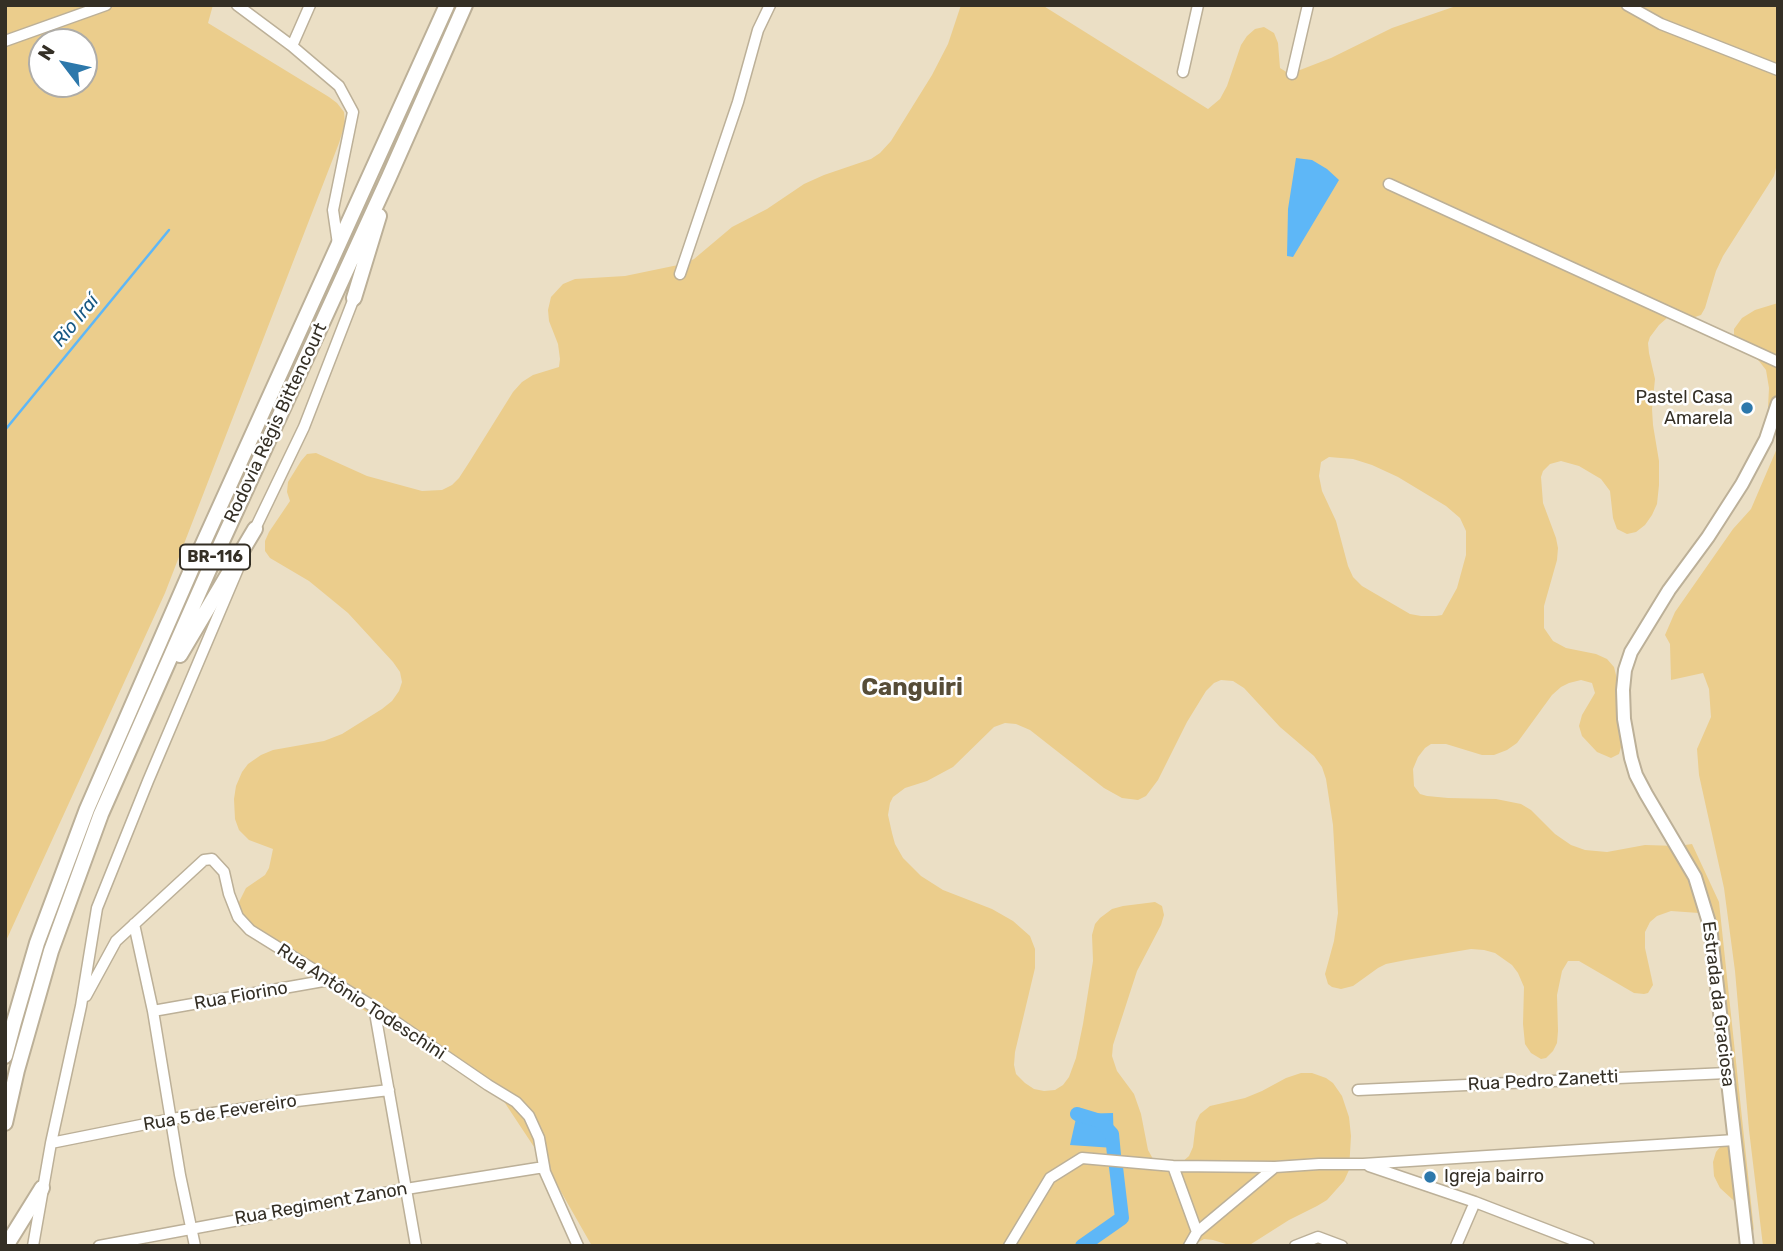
<!DOCTYPE html>
<meta charset="utf-8">
<style>
body{margin:0}
#map{position:relative;width:1783px;height:1251px;overflow:hidden;background:#ebdfc5;font-family:Rubik,sans-serif}
canvas{display:block}
.frame{position:absolute;inset:0;border:7px solid #342f25;pointer-events:none}
.north{position:absolute;left:28px;top:28px;width:70px;height:70px;box-sizing:border-box;background:#fff;border:2px solid #aeaca8;border-radius:50%;rotate:302deg;font-size:19px;font-weight:700;line-height:28px;text-align:center;color:#342f25}
.north::after{content:'';display:block;margin:auto;width:24px;height:32px;background:#2d78ab;clip-path:polygon(50% 0,100% 100%,50% 72%,0 100%)}
</style>
<div id="map">
<canvas width="1783" height="1251"></canvas>
<div class="frame"></div>
<div class="north">N</div>
</div>
<script>
const g = document.querySelector('canvas').getContext('2d');
g.lineJoin = 'round';
function fill(path, color) { g.fillStyle = color; g.fill(path, 'evenodd'); }
const toPath = rows => new Path2D(rows.map(r => 'M' + r).join(''));
function trace(path, color, width, dash) { g.strokeStyle = color; g.lineWidth = width; g.lineCap = dash ? 'butt' : 'round'; g.setLineDash(dash || []); g.stroke(path); }
function label(font, color, halo, rows, align = 'center') {
  g.font = font + ' Rubik,sans-serif'; g.lineWidth = 5; g.setLineDash([]); g.textBaseline = 'middle'; g.strokeStyle = halo; g.fillStyle = color; for (const [text, x, y, turn = 0] of rows) {
    g.save(); g.translate(x, y); g.rotate((+turn || 0) * Math.PI / 180); g.textAlign = isNaN(turn) ? turn : align; if (halo) g.strokeText(text, 0, 0); g.fillText(text, 0, 0); g.restore();
  }
}
const green = toPath([
 [5,5,213,5,208,23,329,97,337,103,344,112,345,124,339,143,165,593,5,943],
 [42,42,84,42,84,84,42,84],
 [961,5,1042,5,1208,109,1220,99,1227,86,1241,45,1247,36,1255,29,1264,27,1274,33,1278,43,1280,68,1288,73,1300,70,1331,58,1392,28,1459,5,1778,5,1778,33,1776,41,1778,52,1778,160,1774,176,1723,256,1716,271,1705,308,1701,315,1692,318,1667,318,1659,325,1650,337,1648,343,1649,353,1655,379,1652,409,1653,425,1659,461,1659,485,1657,504,1652,515,1645,525,1636,532,1627,534,1617,529,1613,518,1610,491,1601,479,1579,466,1561,461,1550,464,1543,471,1541,477,1543,503,1556,538,1558,548,1557,560,1544,606,1544,628,1553,641,1566,648,1596,654,1607,659,1614,667,1617,679,1618,712,1622,735,1622,744,1619,754,1611,758,1597,752,1582,736,1579,726,1582,715,1595,693,1592,683,1581,680,1569,683,1561,687,1552,695,1517,743,1507,750,1494,755,1482,755,1446,744,1431,744,1425,748,1418,757,1413,769,1414,786,1420,794,1427,796,1448,798,1496,799,1521,804,1531,810,1555,834,1571,845,1585,850,1607,852,1645,845,1678,846,1692,844,1719,902,1754,1231,1744,1210,1720,1188,1714,1176,1713,1162,1716,1152,1738,1125,1739,1112,1731,1075,1708,939,1699,913,1671,911,1657,916,1650,922,1645,932,1645,948,1652,980,1653,985,1648,993,1644,994,1634,993,1579,961,1568,961,1562,971,1557,995,1558,1031,1557,1043,1553,1051,1546,1058,1541,1059,1531,1053,1525,1044,1523,1024,1524,987,1518,973,1512,965,1495,953,1484,950,1471,949,1406,960,1386,964,1378,968,1353,986,1341,989,1332,987,1328,984,1325,974,1334,941,1338,913,1333,825,1326,779,1322,767,1314,756,1280,727,1244,688,1233,681,1221,680,1214,683,1206,691,1187,722,1158,780,1146,796,1138,800,1122,798,1104,788,1030,730,1016,724,1005,723,994,727,953,767,927,781,905,788,893,797,890,803,888,815,892,833,895,844,903,858,921,876,943,890,992,909,1013,921,1030,936,1035,949,1035,968,1015,1052,1014,1065,1016,1074,1025,1083,1034,1089,1044,1091,1055,1090,1063,1085,1069,1077,1076,1058,1083,1024,1093,961,1092,935,1095,924,1100,918,1112,909,1123,906,1155,902,1162,906,1164,915,1161,925,1137,971,1113,1045,1112,1056,1117,1071,1134,1094,1141,1114,1148,1150,1153,1159,1164,1165,1181,1163,1189,1156,1193,1147,1196,1122,1200,1114,1210,1106,1245,1098,1262,1091,1286,1078,1301,1073,1312,1073,1326,1078,1333,1083,1342,1096,1349,1117,1351,1136,1349,1170,1344,1181,1327,1200,1317,1206,1289,1220,1248,1246,1232,1246,1213,1240,1204,1239,1192,1246,592,1246,544,1162,501,1097,475,1078,379,1021,325,982,246,927,238,904,246,888,265,875,269,868,273,849,249,840,239,830,235,819,234,799,236,786,242,772,248,764,261,755,273,750,324,741,342,734,382,709,392,701,399,691,402,682,400,672,393,662,348,613,309,581,270,558,265,551,265,541,269,532,290,501,287,492,288,482,301,461,307,454,316,453,367,476,422,491,442,490,452,485,459,478,470,461,513,392,522,382,533,375,559,367,560,359,558,344,549,321,548,310,551,297,563,284,575,279,625,276,683,264,694,259,732,227,767,209,804,184,824,175,871,159,880,153,891,141,932,75,948,44],
 [1329,457,1353,459,1372,465,1398,477,1446,506,1460,518,1466,531,1466,555,1457,588,1442,615,1436,616,1421,616,1410,614,1362,586,1353,577,1348,566,1336,521,1322,491,1319,476,1321,462],
 [1778,303,1778,412,1767,427,1769,388,1766,370,1759,361,1740,344,1734,335,1734,329,1742,318,1755,310],
 [1778,446,1778,1246,1763,1246,1749,1130,1735,971,1724,888,1699,775,1697,749,1711,717,1709,689,1703,673,1671,680,1670,644,1665,635,1675,612,1733,529,1751,509]
]);
const water = toPath([
 [1296,158,1312,160,1327,169,1339,180,1293,257,1287,256,1288,209],
 [1113,1113,1114,1148,1070,1145,1077,1114]
]);
const stream = toPath([
 [5,430,169,230]
]);
const river = toPath([
 [1077,1114,1100,1121,1112,1134,1114,1155],
 [1082,1246,1122,1218,1116,1167]
]);
const minor = toPath([
 [237,5,292,46,339,86,353,112,333,210,338,244],
 [1627,5,1661,24,1778,70],
 [5,41,106,5],
 [292,46,310,5],
 [1183,72,1198,5],
 [1292,74,1308,5],
 [1389,184,1778,362],
 [680,274,738,102,758,30,770,5],
 [253,533,304,427,354,298],
 [134,924,153,1011,180,1175,195,1246],
 [86,996,116,941,204,860,212,859,224,872,229,894,238,917,250,930,374,1007,488,1085,516,1102,529,1116,539,1138,545,1172,578,1246],
 [374,1007,416,1246],
 [153,1011,329,980],
 [1358,1090,1727,1073],
 [51,1143,171,1119,297,1101,389,1090],
 [1173,1166,1197,1232,1189,1246],
 [1369,1166,1475,1202,1589,1246],
 [1197,1232,1275,1167],
 [33,1246,51,1143,81,1006,97,908,148,781,240,564],
 [99,1246,406,1189,544,1167],
 [1009,1246,1050,1178,1082,1158,1173,1166,1275,1167,1319,1164,1363,1164,1735,1140],
 [1295,1246,1318,1237,1342,1246],
 [1456,1246,1475,1202]
]);
const major = toPath([
 [1747,1246,1710,926,1695,877,1646,794,1636,775,1631,758,1624,719,1623,690,1625,670,1631,652,1669,590,1708,537,1742,484,1766,439,1778,403]
]);
const highway = toPath([
 [354,298,379,216],
 [180,655,255,529],
 [5,1056,14,1022,37,943,87,809,192,568,447,5],
 [5,1123,17,1070,51,951,101,814,208,572,389,177,465,5],
 [6,1246,42,1188]
]);
const markers = [
 [1747,408,7,"#2d78ab"],
 [1430,1177,7,"#2d78ab"]
];
const shields = [
 [215,557,70]
];
const shieldNames = [
 ["BR-116",215,557]
];
const poiNames = [
 ["Pastel Casa",1733,398],
 ["Amarela",1733,419],
 ["Igreja bairro",1444,1177,"left"]
];
const streetNames = [
 ["Rodovia Régis Bittencourt",276,423,-65],
 ["Rua Fiorino",241,996,-10],
 ["Rua Antônio Todeschini",361,1002,33],
 ["Estrada da Graciosa",1718,1004,83],
 ["Rua Pedro Zanetti",1543,1081,-3],
 ["Rua 5 de Fevereiro",220,1113,-9],
 ["Rua Regiment Zanon",321,1204,-10]
];
const waterNames = [
 ["Rio Iraí",76,321,-51]
];
const districtNames = [
 ["Canguiri",912,688]
];
fill(green, '#ebcd8c');
fill(water, '#5eb7f7');
trace(stream, '#5eb7f7', 2.5);
trace(river, '#5eb7f7', 14);
trace(minor, '#bcb098', 13);
trace(major, '#bcb098', 16);
trace(highway, '#bcb098', 18);
trace(minor, '#fff', 10);
trace(major, '#fff', 12);
trace(highway, '#fff', 14);
for (const [x, y, r, color] of markers) { const dot = new Path2D(); dot.arc(x, y, r, 0, 2 * Math.PI); g.fillStyle = color; g.fill(dot); trace(dot, '#fff', 2.5); }
for (const [x, y, w] of shields) { const box = new Path2D(); box.roundRect(x - w / 2, y - 12.5, w, 25, 5); g.fillStyle = '#fff'; g.fill(box); trace(box, '#342f25', 2); }
label('bold 16px', '#342f25', null, shieldNames);
label('18px', '#342f25', '#fff', poiNames, 'right');
label('18px', '#342f25', '#fff', streetNames);
label('italic 19px', '#175883', '#fff', waterNames);
label('bold 24px', '#574d37', '#fff', districtNames);
</script>
